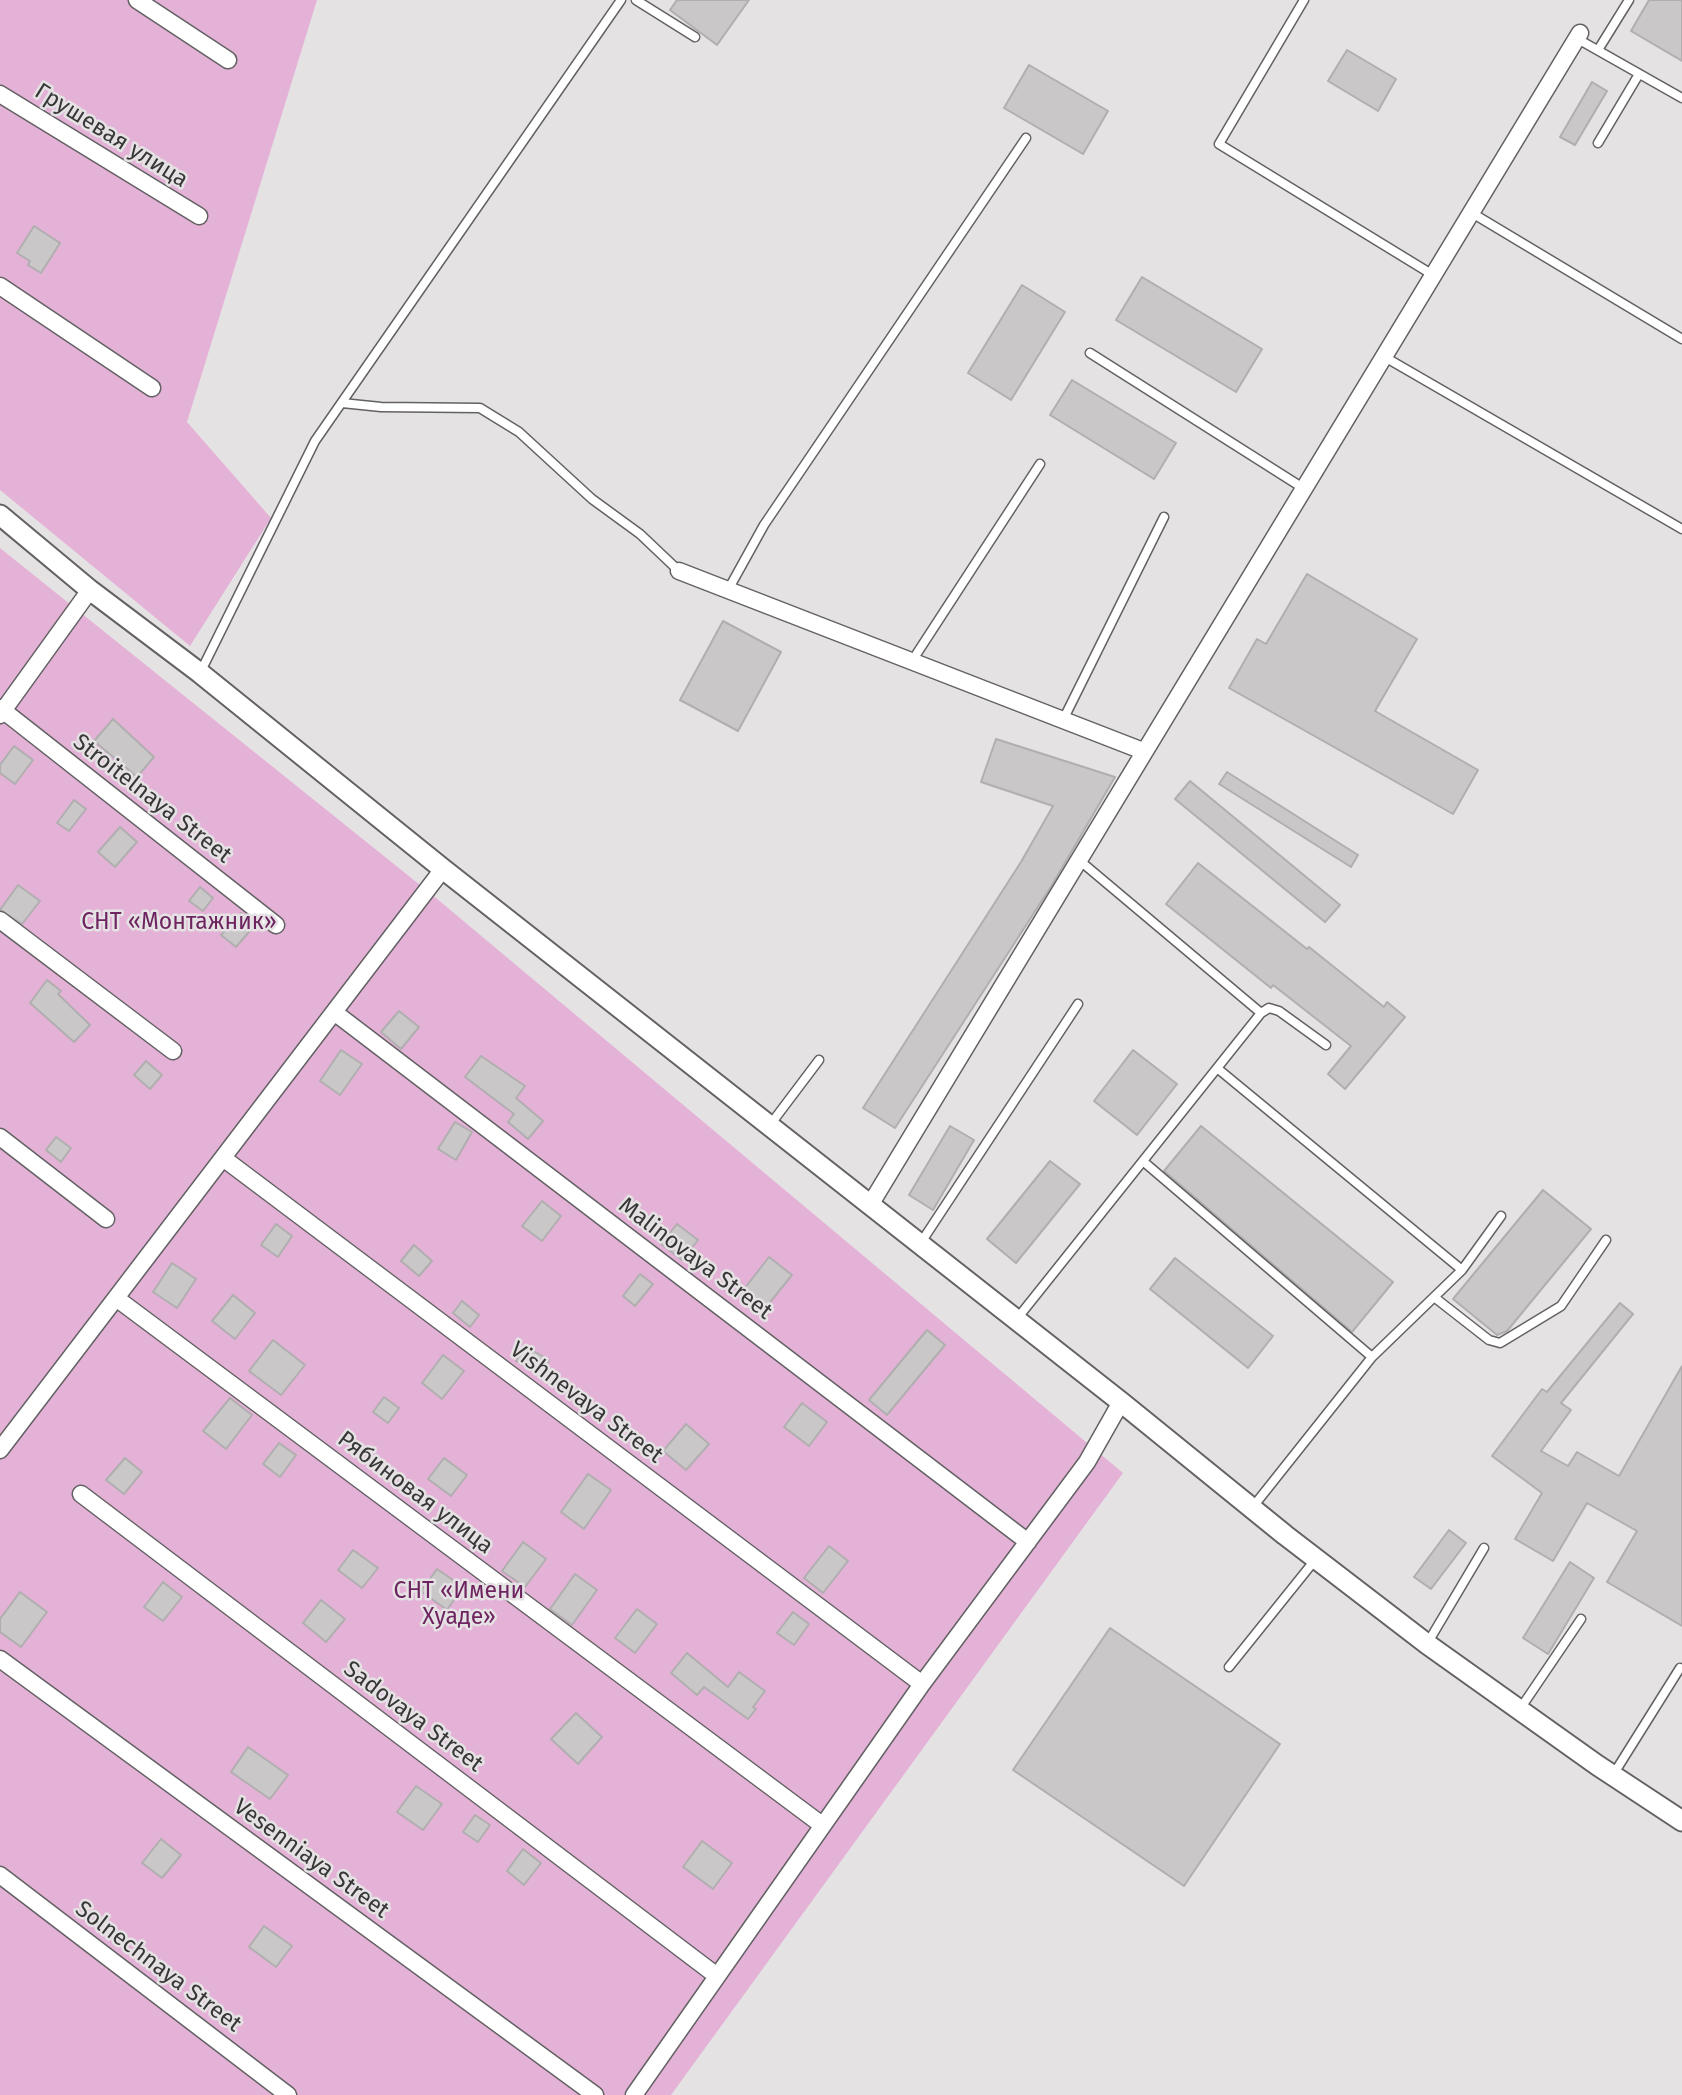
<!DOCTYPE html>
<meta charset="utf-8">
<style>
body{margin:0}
canvas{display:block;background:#e5e2e4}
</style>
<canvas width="1682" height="2095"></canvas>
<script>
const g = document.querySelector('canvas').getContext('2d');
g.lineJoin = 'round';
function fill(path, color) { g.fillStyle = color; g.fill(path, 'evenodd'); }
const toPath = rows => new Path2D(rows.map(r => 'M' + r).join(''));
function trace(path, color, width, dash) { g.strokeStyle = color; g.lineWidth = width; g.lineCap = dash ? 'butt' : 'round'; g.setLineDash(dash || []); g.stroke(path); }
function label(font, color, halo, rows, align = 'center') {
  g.font = font + ' "Fira Sans",sans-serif'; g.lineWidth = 5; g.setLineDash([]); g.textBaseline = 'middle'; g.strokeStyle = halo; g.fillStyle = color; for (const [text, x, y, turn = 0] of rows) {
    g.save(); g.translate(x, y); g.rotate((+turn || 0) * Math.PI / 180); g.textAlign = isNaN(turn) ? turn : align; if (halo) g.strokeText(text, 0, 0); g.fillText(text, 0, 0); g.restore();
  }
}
const green = toPath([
 [0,0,317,0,187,422,271,518,190,646,0,490],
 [0,548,430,893,1123,1473,671,2095,0,2095]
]);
const building = toPath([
 [677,0,749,0,717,45,670,10,677,0],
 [1649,0,1682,0,1682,61,1631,31,1649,0],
 [1347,50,1396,79,1378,111,1328,81,1347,50],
 [1029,65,1108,111,1083,154,1004,108,1029,65],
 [1592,82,1607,91,1575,145,1560,137,1592,82],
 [34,226,60,243,41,273,28,265,30,261,17,253,34,226],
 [1142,277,1262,349,1236,392,1116,320,1142,277],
 [1022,285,1065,312,1011,400,968,373,1022,285],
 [1072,380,1176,443,1154,479,1050,415,1072,380],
 [1307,574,1417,639,1375,711,1478,770,1453,814,1229,688,1257,639,1266,644,1307,574],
 [723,621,781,652,738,731,680,700,723,621],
 [113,719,154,757,137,777,94,741,113,719],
 [996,739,1115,777,1052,885,895,1128,863,1108,1021,862,1053,806,981,782,996,739],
 [14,746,33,760,15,784,0,773,0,765,14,746],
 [1227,772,1358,855,1351,867,1219,784,1227,772],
 [1190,781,1340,905,1325,922,1175,799,1190,781],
 [74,800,86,809,69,831,57,823,74,800],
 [120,827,137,842,115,867,98,852,120,827],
 [1198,863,1307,949,1309,947,1384,1007,1387,1002,1405,1017,1345,1089,1328,1074,1351,1046,1273,985,1271,988,1166,904,1198,863],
 [18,885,40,901,22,924,0,910,18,885],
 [200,887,213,898,203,911,189,901,200,887],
 [241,913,255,925,236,947,221,935,241,913],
 [47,980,61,991,58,994,90,1025,74,1042,30,1003,47,980],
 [399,1011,419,1027,401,1049,381,1032,399,1011],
 [341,1050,362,1064,340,1095,320,1081,341,1050],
 [1133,1050,1177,1084,1137,1135,1094,1101,1133,1050],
 [481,1056,525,1086,516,1098,543,1121,528,1139,508,1122,514,1114,465,1077,481,1056],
 [146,1061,162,1075,150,1089,134,1075,146,1061],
 [455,1122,472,1132,456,1160,438,1149,455,1122],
 [950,1126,974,1140,933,1210,909,1195,950,1126],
 [1201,1126,1393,1282,1352,1332,1164,1171,1201,1126],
 [56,1137,71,1148,61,1162,46,1150,56,1137],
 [1050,1161,1080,1184,1016,1263,987,1239,1050,1161],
 [1543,1190,1591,1229,1507,1331,1497,1335,1453,1299,1543,1190],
 [542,1201,561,1216,542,1241,522,1226,542,1201],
 [276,1224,292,1236,278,1257,261,1245,276,1224],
 [677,1224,698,1240,682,1260,661,1244,677,1224],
 [414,1245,432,1261,419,1276,401,1261,414,1245],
 [769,1257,792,1275,763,1311,741,1293,769,1257],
 [1175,1258,1273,1336,1248,1368,1150,1289,1175,1258],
 [172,1263,196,1279,177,1308,153,1292,172,1263],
 [640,1274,653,1284,635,1306,623,1296,640,1274],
 [233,1295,255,1313,235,1339,212,1321,233,1295],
 [462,1301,479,1315,470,1327,453,1313,462,1301],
 [1620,1303,1633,1314,1561,1403,1571,1410,1541,1451,1568,1466,1577,1452,1619,1476,1682,1366,1682,1626,1607,1582,1637,1531,1587,1503,1553,1561,1515,1539,1542,1493,1492,1456,1542,1389,1547,1392,1620,1303],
 [927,1330,945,1345,887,1415,869,1400,927,1330],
 [273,1340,305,1365,281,1395,249,1371,273,1340],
 [525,1346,549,1360,540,1375,516,1361,525,1346],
 [443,1355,464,1371,442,1399,422,1383,443,1355],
 [384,1397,399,1408,388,1423,373,1412,384,1397],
 [230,1398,252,1415,226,1449,203,1431,230,1398],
 [802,1403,827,1422,809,1446,784,1427,802,1403],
 [686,1424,709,1444,686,1470,663,1451,686,1424],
 [279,1443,296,1455,280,1477,263,1464,279,1443],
 [125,1458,142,1472,124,1494,106,1480,125,1458],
 [444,1458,467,1475,451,1496,428,1479,444,1458],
 [588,1474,611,1490,584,1529,561,1512,588,1474],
 [1449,1530,1466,1543,1431,1589,1414,1577,1449,1530],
 [523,1542,546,1559,525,1587,502,1571,523,1542],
 [829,1546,848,1561,823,1593,804,1578,829,1546],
 [353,1550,378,1568,362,1588,338,1570,353,1550],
 [1570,1562,1594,1578,1548,1654,1523,1638,1570,1562],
 [437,1569,463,1587,447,1610,421,1591,437,1569],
 [575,1574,597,1590,572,1625,550,1609,575,1574],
 [163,1582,182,1597,163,1621,144,1607,163,1582],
 [20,1592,47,1612,21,1647,0,1632,0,1619,20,1592],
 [321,1600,345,1619,326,1642,303,1623,321,1600],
 [637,1609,657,1624,635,1653,615,1638,637,1609],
 [793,1612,809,1624,794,1645,777,1633,793,1612],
 [1110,1628,1280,1744,1184,1886,1013,1770,1110,1628],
 [687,1653,728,1687,739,1672,765,1691,753,1707,756,1709,748,1719,704,1687,697,1695,671,1673,687,1653],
 [576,1713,602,1737,578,1764,551,1739,576,1713],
 [248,1747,288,1775,270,1799,231,1772,248,1747],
 [416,1786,442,1804,423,1830,397,1812,416,1786],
 [475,1815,490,1825,478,1842,463,1832,475,1815],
 [161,1839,181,1855,162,1878,142,1863,161,1839],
 [702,1841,732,1863,713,1889,683,1867,702,1841],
 [523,1849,541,1863,524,1885,507,1871,523,1849],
 [264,1926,292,1946,276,1967,249,1947,264,1926]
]);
const service = toPath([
 [636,0,695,37],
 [1304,0,1219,144,1433,275],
 [1576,38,1682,98],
 [1598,50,1629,0],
 [1598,143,1639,74],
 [1472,213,1682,339],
 [1090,353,1303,488],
 [1383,356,1682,529],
 [342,403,381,407,480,408,519,432,592,499,640,534,679,571],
 [728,590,764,525,1026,138],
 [912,661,1040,464],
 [200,673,315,441,621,0],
 [1063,720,1164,517],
 [1261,1013,1269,1008,1279,1011,1326,1045],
 [1217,1068,1462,1270,1372,1357,1252,1508],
 [770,1125,819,1060],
 [1144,1162,1372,1357],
 [920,1244,1078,1004],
 [1462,1270,1501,1216],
 [1434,1297,1489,1340,1500,1343,1561,1306,1606,1240],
 [1016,1320,1261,1013,1079,860],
 [1427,1644,1484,1548],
 [1229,1667,1315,1560],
 [1520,1709,1581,1619],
 [1613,1775,1680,1668]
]);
const minor = toPath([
 [137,0,228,60],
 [0,94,199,216],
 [0,286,152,388],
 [679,571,1143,751],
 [0,708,276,925],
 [0,715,90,590],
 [0,920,173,1051],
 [334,1012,1028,1542],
 [0,1137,106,1219],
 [223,1158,922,1684],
 [870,1205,1580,33],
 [116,1298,822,1825],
 [0,1450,443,869],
 [81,1494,717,1976],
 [0,1659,595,2095],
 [0,1875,288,2095],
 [634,2095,922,1684,1087,1462,1121,1402]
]);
const tertiary = toPath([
 [0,515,90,590,200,673,443,869,1121,1402,1285,1535,1427,1644,1597,1765,1682,1821]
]);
const streetNames = [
 ["Грушевая улица",111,136,32],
 ["Stroitelnaya Street",152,799,38],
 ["Malinovaya Street",695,1259,37],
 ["Vishnevaya Street",586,1403,37],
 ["Рябиновая улица",415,1493,37],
 ["Sadovaya Street",413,1717,37],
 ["Vesenniaya Street",311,1859,36],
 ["Solnechnaya Street",158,1967,37]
];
const parkNames = [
 ["СНТ «Монтажник»",179,923],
 ["СНТ «Имени",459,1592],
 ["Хуаде»",459,1618]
];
fill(green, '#e4b2d7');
fill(building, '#cac7c9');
trace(building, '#b1aeb0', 2);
trace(service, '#636163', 11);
trace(minor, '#636163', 19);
trace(tertiary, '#636163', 23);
trace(service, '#fff', 8);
trace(minor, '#fff', 16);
trace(tertiary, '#fff', 19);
label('23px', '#383738', '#e5e2e4', streetNames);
label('23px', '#6e2460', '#e5e2e4', parkNames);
</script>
